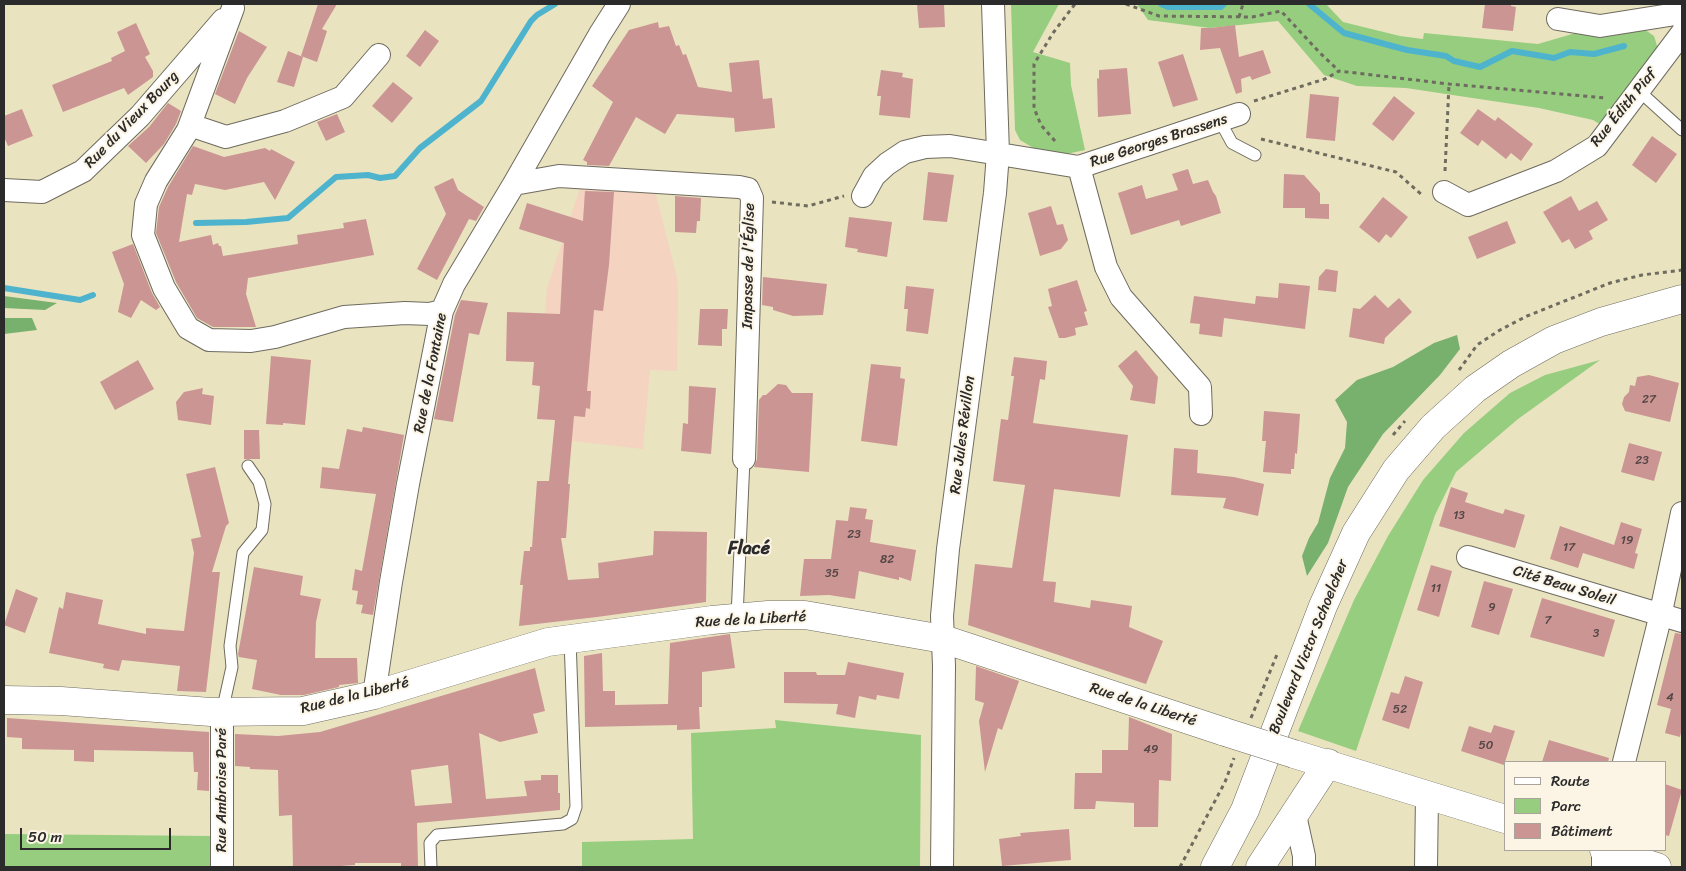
<!DOCTYPE html>
<meta charset="utf-8">
<style>
body{margin:0}
#map{position:relative;width:1686px;height:871px;overflow:hidden;background:#eae3c0;font-family:Sriracha,sans-serif}
canvas{display:block}
.frame{position:absolute;inset:0;border:5px solid #2b2b2b;pointer-events:none}
.legend{position:absolute;left:1504px;top:761px;width:162px;height:90px;box-sizing:border-box;background:#fcf5e5;border:1px solid #a8a49b;margin:0;padding:6px 9px;list-style:none;font-size:15px;color:#2b2b2b}
.legend li{display:flex;align-items:center;gap:10px;height:25px}
.legend b{width:25px;border:1px solid #a8a49b}
.scale{position:absolute;left:20px;top:828px;width:151px;height:22px;box-sizing:border-box;border:2px solid #2b2b2b;border-top:0;padding-left:6px;font-size:15px;line-height:18px;white-space:nowrap;color:#2b2b2b;-webkit-text-stroke:4px #fcf5e5;paint-order:stroke}
</style>
<div id="map">
<canvas width="1686" height="871"></canvas>
<div class="frame"></div>
<ul class="legend">
<li><b style="height:6px;background:#fff"></b>Route</li>
<li><b style="height:14px;background:#96cd7f"></b>Parc</li>
<li><b style="height:14px;background:#cb9593"></b>Bâtiment</li>
</ul>
<div class="scale">50 m</div>
</div>
<script>
const g = document.querySelector('canvas').getContext('2d');
g.lineJoin = 'round';
function fill(path, color) { g.fillStyle = color; g.fill(path, 'evenodd'); }
const toPath = rows => new Path2D(rows.map(r => 'M' + r).join(''));
function trace(path, color, width, dash) { g.strokeStyle = color; g.lineWidth = width; g.lineCap = dash ? 'butt' : 'round'; g.setLineDash(dash || []); g.stroke(path); }
function label(font, color, halo, rows, align = 'center') {
  g.font = font + ' Sriracha,sans-serif'; g.lineWidth = 4; g.setLineDash([]); g.textBaseline = 'middle'; g.strokeStyle = halo; g.fillStyle = color; for (const [text, x, y, turn = 0] of rows) {
    g.save(); g.translate(x, y); g.rotate((+turn || 0) * Math.PI / 180); g.textAlign = isNaN(turn) ? turn : align; if (halo) g.strokeText(text, 0, 0); g.fillText(text, 0, 0); g.restore();
  }
}
const built = toPath([
 [582,182,654,187,677,277,678,291,677,371,650,370,643,449,572,441,564,421,537,419,540,386,532,385,533,370,537,362,506,361,507,334,545,314,547,288]
]);
const green = toPath([
 [1011,4,1059,4,1033,52,1070,63,1071,85,1085,150,1062,155,1040,152,1020,140,1015,130],
 [1137,4,1326,4,1343,22,1400,36,1423,39,1424,33,1538,44,1579,32,1641,27,1654,36,1659,52,1603,126,1593,120,1539,108,1406,88,1357,86,1324,75,1278,21,1210,28,1148,20],
 [1600,360,1518,419,1456,472,1435,515,1356,751,1298,731,1354,600,1388,536,1423,480,1464,433,1510,393,1545,375],
 [775,720,921,735,920,867,582,867,582,842,693,839,691,733,776,728],
 [4,834,212,836,212,867,4,867]
]);
const forest = toPath([
 [4,296,57,303,45,310,4,308],
 [4,318,32,318,37,330,4,334],
 [1457,335,1460,349,1440,375,1383,434,1348,487,1328,543,1307,576,1302,556,1309,538,1318,523,1330,478,1345,448,1347,422,1335,400,1357,380,1393,367,1434,343]
]);
const stream = toPath([
 [1161,4,1168,7,1221,7,1224,4],
 [1309,4,1344,33,1407,50,1446,56,1454,61,1480,67,1512,51,1554,58,1570,52,1594,54,1624,46],
 [196,223,246,222,288,218,336,177,368,175,380,178,395,176,420,148,481,101,531,21,537,15,555,4],
 [4,288,80,300,93,295]
]);
const building = toPath([
 [318,4,337,4,322,29,327,31,317,62,301,56],
 [917,4,944,4,945,27,919,28],
 [1485,4,1511,4,1511,6,1516,7,1513,31,1482,28],
 [658,22,659,28,669,26,676,46,679,45,683,55,686,54,698,87,732,92,729,63,759,60,763,99,772,98,775,128,735,132,734,118,677,114,665,134,636,117,609,166,587,165,587,162,583,160,613,102,592,86,629,30],
 [136,23,150,54,145,57,153,71,153,77,128,95,124,88,63,112,52,85,112,61,111,58,125,51,117,32],
 [1235,25,1239,57,1263,50,1271,73,1252,80,1250,76,1241,79,1242,92,1236,94,1220,48,1200,50,1201,28,1211,28],
 [425,30,439,41,420,67,406,56],
 [239,31,267,47,247,78,235,104,215,94],
 [288,51,303,57,294,87,277,82],
 [1183,54,1198,100,1173,107,1158,62],
 [1127,68,1131,114,1098,117,1097,78,1099,79,1099,70],
 [881,70,903,73,902,77,913,79,910,118,879,115,881,96,877,96],
 [393,82,413,98,392,123,372,106],
 [1310,94,1339,97,1335,141,1306,138],
 [1394,96,1415,113,1393,141,1372,124],
 [168,103,181,111,176,124,164,144,146,163,128,146,149,127],
 [22,109,33,136,8,146,4,137,4,116],
 [1478,109,1495,121,1498,117,1533,144,1521,161,1511,153,1506,159,1482,140,1478,146,1460,133],
 [337,114,345,132,326,141,317,122],
 [1652,136,1677,154,1656,183,1632,165],
 [193,146,224,157,265,148,270,151,271,149,295,162,275,200,264,182,225,190,195,184,192,195,187,194,179,242,211,235,213,245,218,243,219,246,221,246,223,256,298,244,297,235,344,228,343,223,366,219,374,255,248,278,246,294,256,327,213,327,197,318,176,282,156,233,159,207,168,187],
 [1188,169,1193,184,1208,180,1213,192,1216,196,1221,213,1181,226,1179,220,1131,235,1118,193,1142,185,1146,199,1178,190,1172,174],
 [928,172,954,175,947,222,923,220],
 [1284,174,1304,175,1320,193,1320,204,1329,204,1329,219,1305,218,1305,208,1283,208],
 [453,178,458,190,484,207,476,221,469,219,437,280,417,269,446,214,434,187],
 [585,191,614,192,609,265,603,311,594,310,587,391,591,391,590,409,586,408,585,417,574,416,568,484,570,484,566,538,561,538,568,580,599,578,598,563,653,555,654,531,707,532,706,602,597,617,519,626,523,585,520,585,524,551,530,551,530,547,532,547,537,481,549,481,555,420,537,419,540,386,532,385,534,362,506,361,507,312,560,314,564,243,519,229,527,203,583,221],
 [675,196,701,198,700,221,697,221,696,233,675,232],
 [1571,196,1579,211,1597,201,1608,220,1589,231,1593,239,1575,249,1569,239,1562,243,1543,212],
 [1383,197,1408,217,1391,238,1386,234,1379,243,1359,227],
 [1051,206,1057,225,1063,224,1068,240,1061,249,1040,256,1028,213],
 [849,217,892,222,887,257,857,252,858,249,845,247],
 [1507,221,1516,243,1477,259,1468,237],
 [133,244,152,293,160,307,156,310,141,300,131,318,118,312,124,284,112,252],
 [1326,269,1338,271,1336,292,1318,290,1319,277],
 [763,277,827,284,823,315,793,316,773,310,773,307,762,305],
 [1077,280,1087,311,1084,312,1088,325,1075,328,1076,335,1065,338,1059,338,1048,307,1052,306,1048,289],
 [1279,283,1310,286,1305,329,1224,318,1222,337,1199,334,1200,324,1190,323,1194,296,1255,304,1256,296,1278,298],
 [906,286,934,289,928,334,906,331,908,309,904,309],
 [1375,295,1388,308,1399,298,1412,312,1385,338,1384,344,1349,337,1353,308,1360,309],
 [461,300,488,303,479,335,469,333,453,422,434,419,455,315],
 [700,309,728,309,727,329,722,329,722,346,698,345],
 [1136,350,1158,377,1155,404,1130,400,1133,386,1118,366],
 [271,356,311,360,305,425,283,423,283,425,266,424],
 [1014,357,1047,361,1045,380,1040,379,1033,423,1128,435,1120,497,1054,489,1043,581,1056,582,1054,602,1090,608,1091,600,1132,606,1129,627,1163,641,1146,684,968,625,975,564,1012,568,1025,485,993,481,1001,419,1008,420,1014,376,1011,376],
 [138,360,154,389,115,410,100,382],
 [871,364,901,367,900,378,905,379,897,446,861,441],
 [1649,375,1679,383,1670,422,1625,411,1622,404,1624,397,1629,392,1630,385,1635,386,1637,377],
 [778,384,786,385,792,393,813,393,809,472,754,467,757,459,759,400,763,395,766,395],
 [689,386,716,388,711,454,681,451,683,423,688,424],
 [203,388,202,394,214,396,211,425,178,420,176,402,184,392],
 [1264,411,1300,414,1297,454,1295,453,1294,469,1291,469,1291,474,1263,472,1266,441,1262,441],
 [363,427,404,435,373,615,361,613,363,605,356,604,358,591,352,590,355,569,362,571,376,494,320,488,322,467,339,469,347,429,362,432],
 [244,430,259,430,260,459,244,459],
 [1629,443,1662,452,1654,481,1621,472],
 [1174,448,1198,450,1197,473,1234,477,1264,484,1258,516,1223,508,1226,498,1171,495],
 [215,467,229,523,226,526,212,572,220,572,206,692,177,691,180,666,122,660,119,671,103,668,104,664,49,653,59,607,63,609,66,592,103,600,98,624,146,634,146,628,184,631,194,553,191,539,201,537,186,474],
 [1451,487,1468,493,1465,502,1503,514,1505,509,1525,515,1515,548,1439,526],
 [850,507,867,509,865,519,873,520,870,542,916,550,911,581,899,577,899,580,859,571,855,599,829,595,800,596,804,559,831,559,836,520,848,521],
 [1621,522,1642,529,1635,553,1638,554,1634,569,1583,553,1578,568,1550,559,1560,526,1614,545],
 [1431,565,1452,571,1439,617,1417,610],
 [254,567,303,576,300,595,321,599,316,622,315,658,357,658,358,683,339,685,339,687,304,695,281,695,252,689,257,660,239,657,238,654],
 [1484,581,1513,589,1499,635,1471,627],
 [16,589,38,598,25,633,4,625],
 [1542,598,1615,620,1604,657,1530,637],
 [1675,633,1682,634,1682,728,1680,737,1665,733,1671,709,1657,705],
 [730,634,735,668,702,672,702,707,699,707,700,729,677,730,677,725,585,727,584,656,602,653,603,691,615,691,615,705,668,704,670,643],
 [848,662,904,673,899,699,877,695,876,700,859,696,855,718,836,714,838,704,784,703,784,672,816,672,817,675,845,675],
 [976,666,1019,681,1002,730,998,728,985,772,979,721,984,703,975,700],
 [535,668,545,711,533,714,538,733,500,742,479,733,486,799,527,796,524,781,541,780,541,775,558,775,558,793,560,793,560,810,417,823,418,867,401,867,401,863,355,863,355,865,341,866,341,867,293,867,292,815,279,816,278,770,250,769,250,767,235,766,235,734,278,736,320,732],
 [448,765,452,803,415,806,411,770],
 [1405,676,1423,682,1409,729,1382,720,1391,692,1399,694],
 [1129,717,1172,734,1171,781,1159,780,1158,827,1134,827,1134,803,1096,801,1095,809,1074,809,1075,773,1102,773,1102,750,1128,750],
 [7,718,209,732,209,791,197,790,198,772,194,772,193,752,94,750,94,762,74,761,74,750,22,749,22,738,7,737],
 [1494,725,1515,731,1504,765,1461,751,1469,726,1491,733],
 [1549,740,1609,758,1608,762,1542,762],
 [1665,784,1682,790,1669,836,1665,835],
 [1069,829,1071,860,1002,866,999,839,1021,836,1020,833]
]);
const path = toPath([
 [1126,4,1159,16,1252,17,1281,11,1320,53,1339,71],
 [1239,17,1243,4],
 [1254,101,1325,79,1339,71,1449,84,1606,98],
 [1261,139,1396,172,1422,195,1424,195],
 [1055,141,1041,125,1034,108,1034,64,1053,33,1075,4],
 [1445,171,1449,84],
 [772,202,808,206,844,196],
 [1459,370,1477,345,1500,330,1527,316,1610,283,1642,275,1682,270],
 [1393,435,1405,421],
 [1251,718,1278,652],
 [1180,867,1225,782,1234,758]
]);
const service = toPath([
 [1639,91,1682,130],
 [1220,121,1232,143,1255,155],
 [737,617,744,459],
 [222,712,232,667,230,646,243,553,262,530,265,504,259,482,248,466],
 [431,867,430,843,437,835,563,824,572,819,576,807,570,639]
]);
const minor = toPath([
 [233,8,188,130,156,181,146,204,143,235,164,288,188,328,209,340,251,341,275,337,344,317,405,313,430,314,442,311],
 [1558,19,1600,26,1682,13],
 [190,125,226,137,285,121,343,97,379,55],
 [1079,167,1239,114],
 [514,184,559,176,739,187,748,189,752,198,744,459],
 [4,190,42,192,83,171,140,116,223,20],
 [1444,192,1468,205,1556,171,1597,146,1682,33],
 [863,196,874,176,887,164,905,152,925,147,950,146,1079,167,1106,267,1121,297,1200,387,1201,414],
 [1468,557,1682,621],
 [374,695,391,582,408,484,442,311,454,284,514,184,600,34,619,4],
 [1624,762,1658,626,1682,513],
 [1295,815,1304,856,1304,867],
 [1603,850,1603,867],
 [222,867,222,712],
 [942,867,944,666,942,616,948,549,995,193,998,153,993,4],
 [1426,867,1427,796]
]);
const tertiary = toPath([
 [4,700,61,701,211,712,303,711,374,695,548,642,712,620,768,615,805,615,943,639,1225,732],
 [1294,754,1505,819],
 [1604,850,1657,867],
 [1215,867,1245,810,1323,606,1356,533,1396,470,1433,427,1475,389,1511,364,1554,340,1601,322,1682,299],
 [1260,867,1328,763]
]);
const tertiaryBridge = toPath([
 [1225,732,1294,754]
]);
const numberNames = [
 ["27",1649,400],
 ["23",1642,461],
 ["13",1459,516],
 ["23",854,535],
 ["19",1627,541],
 ["17",1569,548],
 ["82",887,560],
 ["35",832,574],
 ["11",1436,589],
 ["9",1492,608],
 ["7",1548,621],
 ["3",1596,634],
 ["4",1670,698],
 ["52",1400,710],
 ["50",1486,746],
 ["49",1151,750]
];
const streetNames = [
 ["Rue Édith Piaf",1624,108,-51],
 ["Rue du Vieux Bourg",132,120,-46],
 ["Rue Georges Brassens",1159,141,-18],
 ["Impasse de l'Église",749,266,-89],
 ["Rue de la Fontaine",431,373,-79],
 ["Rue Jules Révillon",963,435,-83],
 ["Cité Beau Soleil",1564,586,17],
 ["Rue de la Liberté",751,620,-3],
 ["Boulevard Victor Schoelcher",1309,647,-68],
 ["Rue de la Liberté",355,696,-14],
 ["Rue de la Liberté",1143,705,18],
 ["Rue Ambroise Paré",222,790,-90]
];
const quarterNames = [
 ["Flacé",749,549]
];
fill(built, '#f4d3c0');
fill(green, '#96cd7f');
fill(forest, '#78b06e');
trace(stream, '#4eb4cd', 6);
fill(building, '#cb9593');
trace(service, '#6e6b5f', 13);
trace(minor, '#6e6b5f', 24);
trace(tertiary, '#6e6b5f', 29);
trace(path, '#6e6b5f', 3, [4, 4]);
trace(service, '#fff', 11);
trace(minor, '#fff', 22);
trace(tertiary, '#fff', 28);
trace(tertiaryBridge, '#6e6b5f', 29, []);
trace(tertiaryBridge, '#fff', 28);
label('12px', '#534645', null, numberNames);
label('15px', '#2b2b2b', '#fcf5e5', streetNames);
label('bold 18px', '#2b2b2b', '#fcf5e5', quarterNames);
</script>
